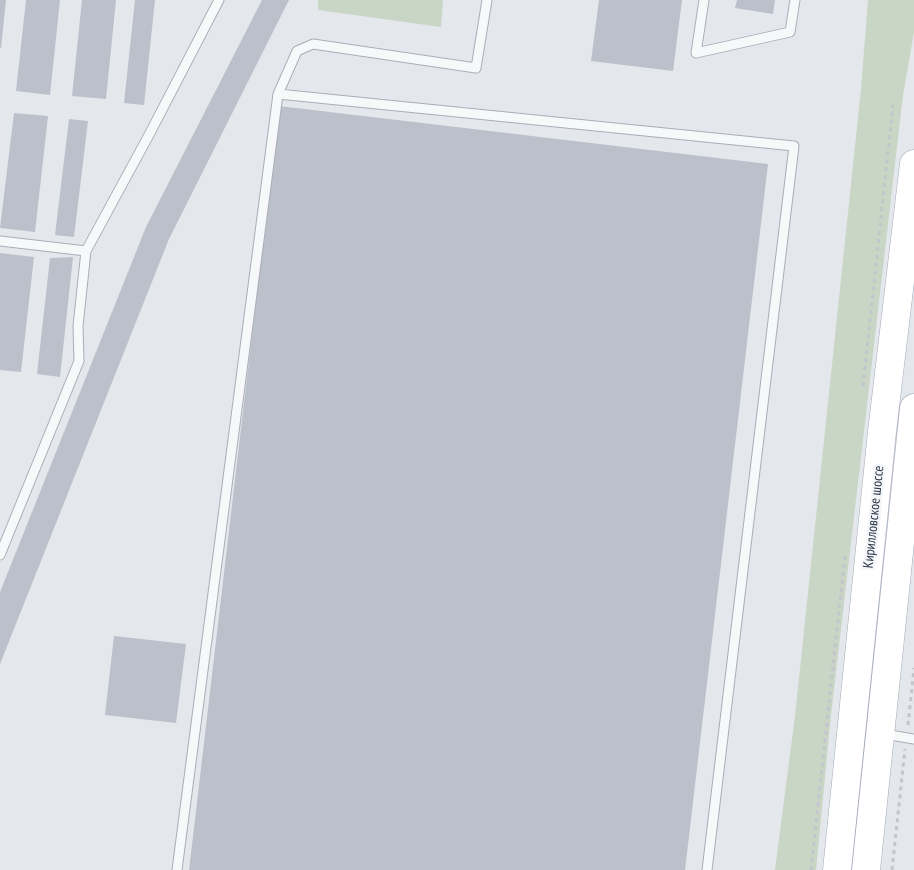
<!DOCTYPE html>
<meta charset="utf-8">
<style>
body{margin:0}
canvas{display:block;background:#e4e7ec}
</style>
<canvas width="914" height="870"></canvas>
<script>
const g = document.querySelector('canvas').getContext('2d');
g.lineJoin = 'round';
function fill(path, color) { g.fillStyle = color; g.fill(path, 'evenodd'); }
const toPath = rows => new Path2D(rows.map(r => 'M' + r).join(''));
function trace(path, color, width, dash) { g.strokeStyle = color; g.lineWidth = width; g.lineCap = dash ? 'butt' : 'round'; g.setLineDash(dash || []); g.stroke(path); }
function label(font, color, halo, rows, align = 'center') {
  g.font = font + ' "PT Sans Narrow",sans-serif'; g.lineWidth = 5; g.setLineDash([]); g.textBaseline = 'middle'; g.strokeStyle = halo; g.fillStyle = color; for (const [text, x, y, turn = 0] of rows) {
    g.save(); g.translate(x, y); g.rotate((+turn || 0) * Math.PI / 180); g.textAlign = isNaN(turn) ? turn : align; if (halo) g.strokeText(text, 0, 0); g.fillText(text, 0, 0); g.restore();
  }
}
const green = toPath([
 [318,0,443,0,441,27,318,10],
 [868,0,914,0,914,32,903,95,831,715,816,870,775,870,795,716,861,89]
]);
const building = toPath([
 [0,0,6,0,1,48,0,48],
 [26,0,60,0,50,95,16,91],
 [82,0,116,0,106,99,72,96],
 [135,0,155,0,144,105,124,103],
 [262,0,289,0,169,239,0,664,0,592,146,227],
 [599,0,682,0,673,71,591,61],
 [737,0,775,0,773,14,735,8],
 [279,106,768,164,685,870,189,870],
 [14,113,48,116,35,232,0,228],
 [69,119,88,121,74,237,55,235],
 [0,253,34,257,21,372,0,370],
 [73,257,60,377,37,374,50,258],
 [114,636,186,644,176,723,105,715]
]);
const path = toPath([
 [863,386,893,105],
 [908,725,914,668],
 [811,870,845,556],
 [892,870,905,749]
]);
const lane = toPath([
 [704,0,696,53,790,32,795,0],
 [278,94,794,146,707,870],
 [0,241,86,251,150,133,219,0],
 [0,555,79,361,78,326,86,251],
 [884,734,914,739],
 [177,870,278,94,297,51,313,44,476,68,487,0]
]);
const primary = toPath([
 [837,870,882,432,914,164],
 [866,870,914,408]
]);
const streetNames = [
 ["Кирилловское шоссе",874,517,-84]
];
fill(green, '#c9d6c5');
fill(building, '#bbc0ca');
trace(lane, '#a9aeb7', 11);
trace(primary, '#a3abb8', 29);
trace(path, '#c2c5cb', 3, [4, 4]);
trace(lane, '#f7f8fa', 9);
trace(primary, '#fff', 28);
label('14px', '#2b3445', '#f4f6f9', streetNames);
</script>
